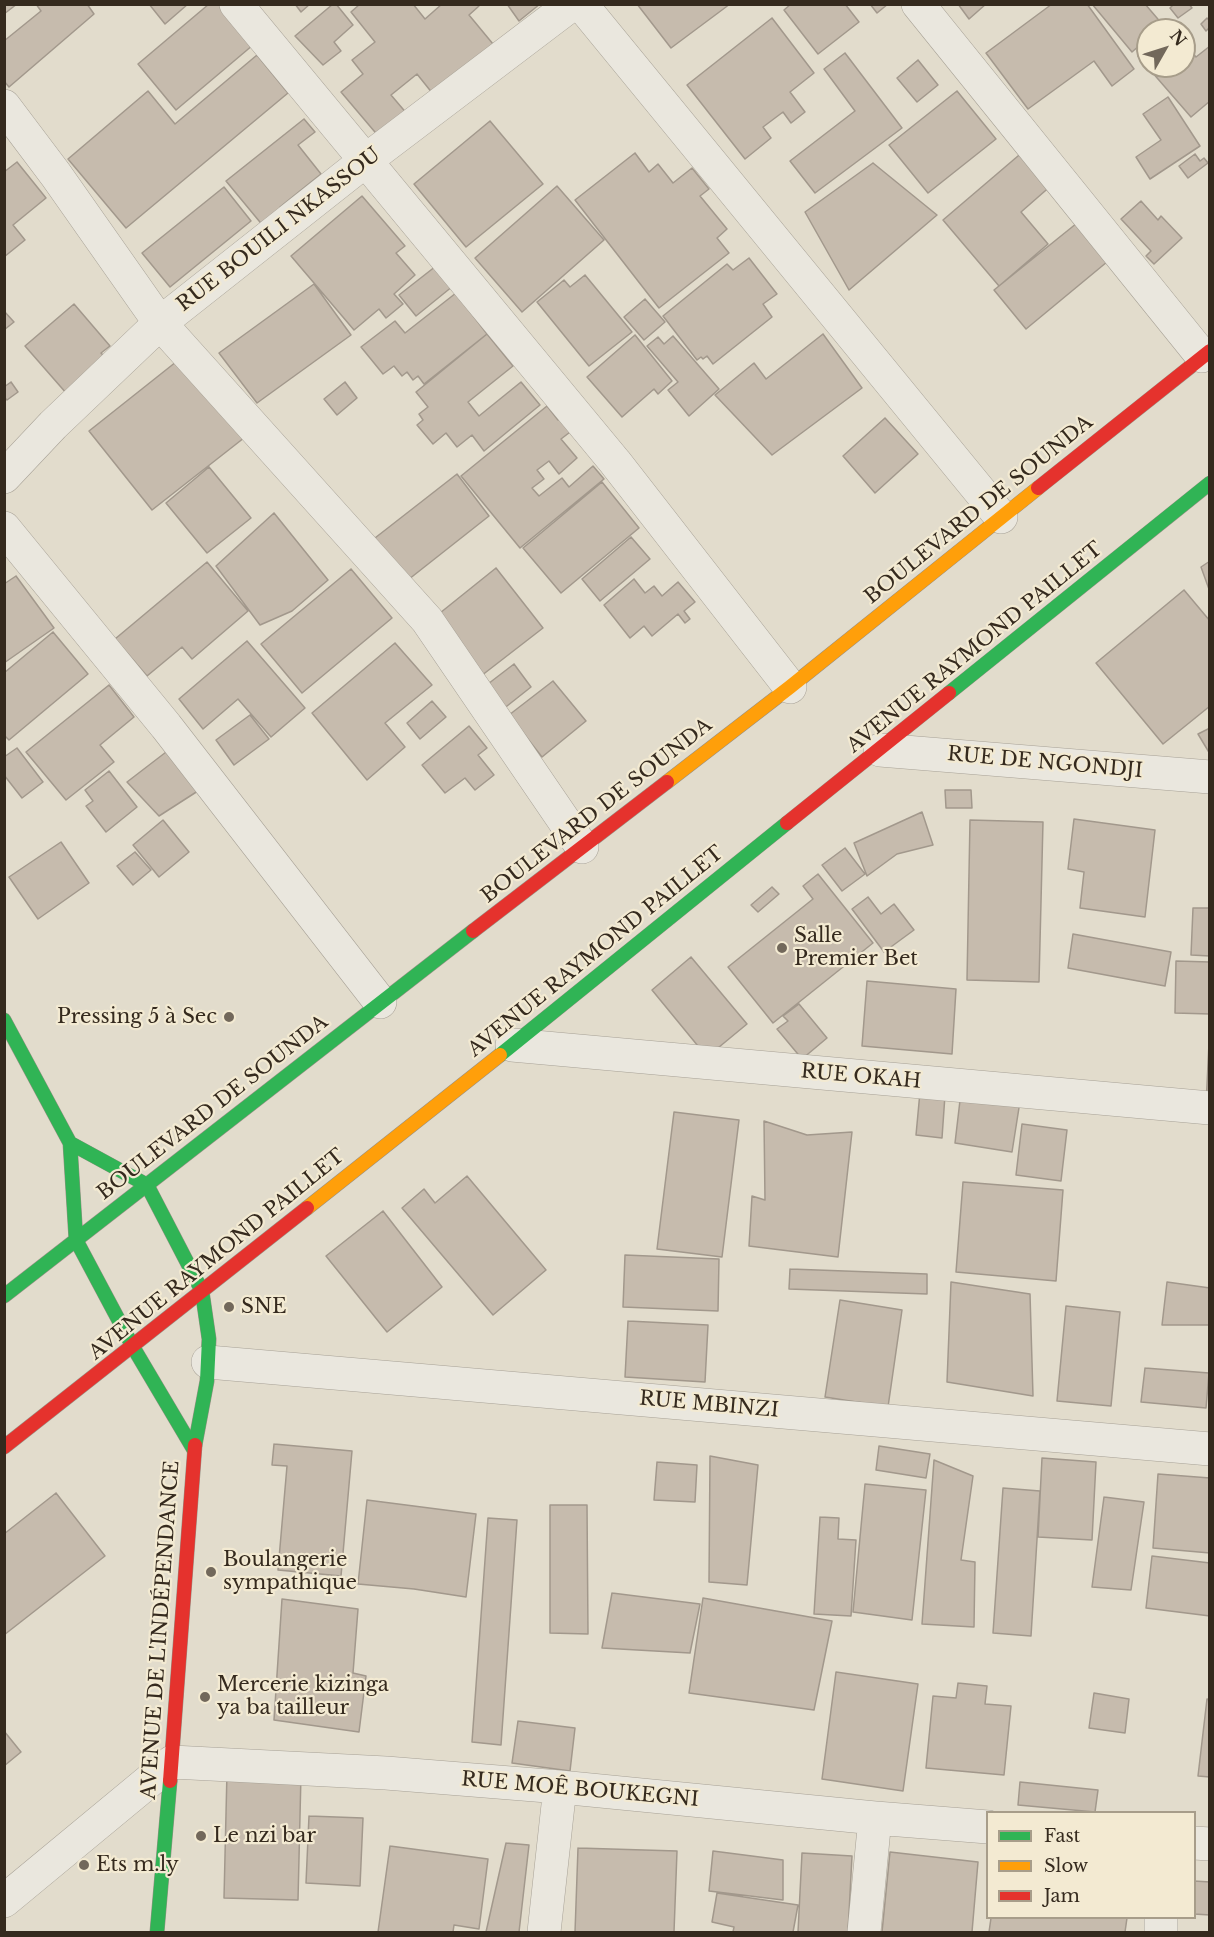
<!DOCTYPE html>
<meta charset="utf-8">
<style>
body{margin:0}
#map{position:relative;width:1214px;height:1937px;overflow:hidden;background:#e2dccc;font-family:"Libre Baskerville",serif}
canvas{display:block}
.frame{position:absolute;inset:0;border:6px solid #352a1e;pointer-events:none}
.legend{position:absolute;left:986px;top:1811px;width:210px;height:108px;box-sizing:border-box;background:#f3ead2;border:2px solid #a79d8a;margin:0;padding:8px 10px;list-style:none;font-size:18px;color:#352a1e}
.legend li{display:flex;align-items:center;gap:12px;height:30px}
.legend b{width:30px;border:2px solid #a79d8a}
.north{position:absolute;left:1136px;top:18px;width:60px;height:60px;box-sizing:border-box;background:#f3ead2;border:2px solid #a79d8a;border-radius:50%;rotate:51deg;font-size:16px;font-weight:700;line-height:24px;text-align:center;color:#352a1e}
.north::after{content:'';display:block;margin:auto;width:21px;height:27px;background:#72685b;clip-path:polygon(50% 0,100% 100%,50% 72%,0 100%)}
</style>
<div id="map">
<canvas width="1214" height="1937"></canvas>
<div class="frame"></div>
<ul class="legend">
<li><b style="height:8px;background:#30b455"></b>Fast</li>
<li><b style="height:8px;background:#ff9f0a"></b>Slow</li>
<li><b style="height:8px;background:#e5322d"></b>Jam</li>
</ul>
<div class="north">N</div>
</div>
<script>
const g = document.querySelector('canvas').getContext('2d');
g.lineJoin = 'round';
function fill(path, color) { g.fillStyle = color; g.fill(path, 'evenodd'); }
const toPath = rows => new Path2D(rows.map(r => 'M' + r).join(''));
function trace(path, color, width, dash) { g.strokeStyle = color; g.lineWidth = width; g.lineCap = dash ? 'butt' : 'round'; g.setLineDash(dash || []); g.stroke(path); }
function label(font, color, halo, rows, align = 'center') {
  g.font = font + ' "Libre Baskerville",serif'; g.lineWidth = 4.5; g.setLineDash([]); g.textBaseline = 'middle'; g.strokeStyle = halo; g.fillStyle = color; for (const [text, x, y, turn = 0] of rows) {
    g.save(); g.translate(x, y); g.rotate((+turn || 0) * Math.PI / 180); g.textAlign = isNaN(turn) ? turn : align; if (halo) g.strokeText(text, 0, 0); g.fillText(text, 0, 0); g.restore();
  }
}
const building = toPath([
 [4,4,17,4,4,14,4,4],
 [36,4,87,4,94,14,9,87,4,81,4,41,41,11,36,4],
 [149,4,188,4,165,24,149,4],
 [209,4,219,4,253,45,176,110,138,64,209,4],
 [295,4,310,4,301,12,295,4],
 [333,4,336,4,353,25,334,42,341,51,323,65,295,36,333,4],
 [360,4,413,4,425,19,442,4,478,4,479,6,469,15,493,44,433,94,417,74,391,95,408,115,380,138,341,92,363,74,352,60,375,42,351,12,360,4],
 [507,4,540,4,519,21,507,4],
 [637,4,730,4,671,48,637,4],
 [791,4,845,4,859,22,818,54,784,10,791,4],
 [870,4,888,4,877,13,870,4],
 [958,4,986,4,969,19,958,4],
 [1052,4,1087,4,1134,69,1112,86,1094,61,1028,109,986,53,1052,4],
 [1092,4,1145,4,1163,25,1158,30,1148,30,1148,38,1132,52,1092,4],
 [1174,4,1189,4,1192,8,1178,18,1170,8,1174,4],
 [772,18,814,73,790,92,805,112,791,123,783,112,763,127,771,138,745,159,687,85,772,18],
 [1207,18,1210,21,1210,27,1206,31,1201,24,1207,18],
 [1184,43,1196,57,1210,46,1210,101,1191,117,1138,56,1148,48,1148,66,1184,66,1184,43],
 [845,53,902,128,815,193,790,161,855,111,824,69,845,53],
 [257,55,288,93,126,228,68,159,148,91,175,124,257,55],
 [918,60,938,85,917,102,897,78,918,60],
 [957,91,996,139,928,193,889,145,957,91],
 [1168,97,1200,146,1150,179,1136,157,1161,140,1143,114,1168,97],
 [304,119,315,132,298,145,321,174,280,207,288,217,269,233,226,181,304,119],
 [490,121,543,184,466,247,414,184,490,121],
 [1025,150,1053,184,1021,212,1048,244,999,286,943,220,1025,150],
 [635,153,649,172,658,164,673,183,692,168,709,189,700,196,727,229,717,238,729,253,659,308,575,200,635,153],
 [1195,154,1200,161,1204,158,1208,163,1188,178,1179,166,1195,154],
 [17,162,46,198,13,225,25,240,4,257,4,172,17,162],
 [873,163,937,215,849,290,805,212,873,163],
 [557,186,604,240,522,312,475,258,557,186],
 [224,187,251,221,170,287,142,253,224,187],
 [362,196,405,246,396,253,415,275,394,294,403,304,386,318,379,309,354,330,291,256,362,196],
 [1141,201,1158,220,1161,216,1182,238,1154,264,1146,256,1151,251,1121,219,1141,201],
 [1082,219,1113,257,1026,329,994,290,1082,219],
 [749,258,777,294,763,304,772,317,713,364,707,356,703,359,701,357,697,360,663,316,727,264,733,270,749,258],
 [436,266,453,286,416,316,399,295,436,266],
 [585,275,632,332,589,366,537,302,564,280,570,287,585,275],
 [314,284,351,335,257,403,219,353,314,284],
 [456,293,487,334,424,384,418,376,413,380,407,372,402,376,394,366,383,374,361,347,395,321,405,333,456,293],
 [645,299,665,322,644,340,624,317,645,299],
 [74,304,110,346,101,353,107,359,67,394,25,346,74,304],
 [4,311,14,322,4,330,4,311],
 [487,334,513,366,468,402,479,416,521,382,540,405,484,451,472,435,457,447,446,433,433,444,417,425,423,420,419,414,428,407,416,392,487,334],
 [823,334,862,388,772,455,715,395,754,363,766,379,823,334],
 [635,335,672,381,658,394,654,389,622,417,587,377,635,335],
 [673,336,719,389,689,416,668,390,678,382,647,346,658,337,664,344,673,336],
 [186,354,249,434,152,510,89,431,186,354],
 [11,382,18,392,7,400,4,397,4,387,11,382],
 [345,382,357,398,337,415,324,399,345,382],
 [547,406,558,420,563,417,574,429,561,439,577,458,559,474,549,461,537,470,544,479,532,488,539,496,562,478,569,487,593,466,604,479,520,548,461,476,547,406],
 [885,418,918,454,875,493,843,456,885,418],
 [209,467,251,518,207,553,166,503,209,467],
 [457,474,489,516,399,587,366,545,457,474],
 [602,482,639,528,561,593,523,548,602,482],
 [274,513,328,580,292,611,260,625,216,566,274,513],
 [631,537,650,559,600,601,582,579,631,537],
 [1210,561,1210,592,1201,567,1210,561],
 [207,562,248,611,192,659,182,647,147,676,115,639,207,562],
 [496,568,543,628,481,676,435,617,496,568],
 [351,569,392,618,302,693,261,644,351,569],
 [16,576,54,628,4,663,4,584,16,576],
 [634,579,645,593,654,586,662,596,678,582,695,602,684,611,690,619,685,623,678,614,652,636,644,626,630,638,604,605,634,579],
 [1184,590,1210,621,1210,706,1163,744,1096,663,1184,590],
 [53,632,88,674,9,740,4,735,4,673,53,632],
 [247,641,305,708,271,737,238,699,203,729,179,699,247,641],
 [395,643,432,685,385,723,405,747,367,780,312,713,395,643],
 [514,664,531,687,502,710,484,687,514,664],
 [553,681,586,721,542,757,509,715,553,681],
 [109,685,134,717,100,745,114,762,66,800,26,752,109,685],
 [432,701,446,717,420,739,407,723,432,701],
 [250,715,269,739,234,765,216,740,250,715],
 [469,726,487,748,478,755,494,775,475,790,465,778,445,793,422,765,469,726],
 [1210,728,1210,754,1198,734,1210,728],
 [17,748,43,782,22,798,4,775,4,757,17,748],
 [170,749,201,789,159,816,127,782,170,749],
 [109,771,137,807,106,832,86,806,93,801,85,790,109,771],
 [945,790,971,790,972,808,946,808,945,790],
 [922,812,933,845,897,854,867,876,854,843,922,812],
 [1074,819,1155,830,1145,917,1080,908,1084,872,1068,869,1074,819],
 [163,820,189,852,159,877,133,845,163,820],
 [970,820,1043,822,1039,982,967,980,970,820],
 [61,842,89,883,38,919,9,877,61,842],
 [845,848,865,874,842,891,822,865,845,848],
 [135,852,151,870,133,885,117,866,135,852],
 [818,874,873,943,773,1023,728,967,813,899,803,886,818,874],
 [772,887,779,894,758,912,751,905,772,887],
 [868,897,881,914,894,904,914,930,884,952,852,909,868,897],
 [1193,908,1210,908,1210,956,1191,955,1193,908],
 [1073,934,1171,952,1165,986,1068,968,1073,934],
 [691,957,747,1024,707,1057,652,990,691,957],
 [1176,961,1210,962,1210,1014,1175,1013,1176,961],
 [867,981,956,989,952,1054,862,1046,867,981],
 [799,1004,827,1038,802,1059,777,1029,788,1021,783,1016,799,1004],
 [1210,1022,1210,1106,1206,1106,1210,1022],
 [920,1092,945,1095,942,1138,916,1135,920,1092],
 [961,1092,1021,1095,1012,1152,955,1143,961,1092],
 [674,1112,739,1120,722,1257,657,1249,674,1112],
 [764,1121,807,1135,852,1132,838,1257,749,1246,752,1196,765,1200,764,1121],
 [1022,1124,1067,1130,1061,1181,1016,1175,1022,1124],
 [467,1176,546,1270,493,1315,402,1208,424,1189,435,1203,467,1176],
 [963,1182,1063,1190,1056,1281,956,1272,963,1182],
 [383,1211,442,1287,387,1332,326,1256,383,1211],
 [625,1255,719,1259,718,1311,623,1307,625,1255],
 [790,1269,927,1274,927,1294,789,1289,790,1269],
 [951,1282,1030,1294,1033,1396,947,1382,951,1282],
 [1167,1282,1210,1288,1210,1325,1162,1325,1167,1282],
 [840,1300,902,1310,888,1407,825,1397,840,1300],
 [1066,1306,1120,1312,1111,1406,1057,1401,1066,1306],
 [628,1321,708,1325,705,1382,625,1377,628,1321],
 [1145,1368,1209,1373,1206,1408,1141,1402,1145,1368],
 [274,1444,352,1451,341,1576,278,1570,287,1466,272,1465,274,1444],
 [879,1446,930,1454,926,1478,876,1470,879,1446],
 [710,1456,758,1465,747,1585,709,1582,710,1456],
 [1042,1458,1096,1462,1092,1540,1038,1537,1042,1458],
 [934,1460,973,1476,961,1560,975,1562,974,1627,922,1624,934,1460],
 [657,1462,697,1465,695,1502,654,1500,657,1462],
 [1158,1474,1210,1478,1210,1553,1153,1548,1158,1474],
 [865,1484,926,1490,912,1620,853,1612,865,1484],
 [1003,1488,1040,1491,1031,1636,993,1633,1003,1488],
 [56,1493,105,1556,4,1635,4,1534,56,1493],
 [1104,1497,1144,1502,1131,1590,1092,1587,1104,1497],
 [367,1500,476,1514,466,1597,414,1589,358,1584,367,1500],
 [550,1505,587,1505,588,1634,550,1633,550,1505],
 [820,1517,839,1518,838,1539,856,1540,851,1616,814,1614,820,1517],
 [488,1518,517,1520,501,1745,472,1742,488,1518],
 [1152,1556,1210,1563,1210,1616,1146,1608,1152,1556],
 [612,1593,700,1604,690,1653,602,1648,612,1593],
 [703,1598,832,1621,814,1710,689,1693,703,1598],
 [282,1599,358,1609,353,1673,366,1676,359,1732,274,1720,282,1599],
 [836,1672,918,1684,903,1791,822,1779,836,1672],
 [958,1683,987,1686,985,1704,1011,1706,1004,1775,926,1768,933,1696,956,1698,958,1683],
 [1094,1693,1129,1699,1125,1733,1089,1728,1094,1693],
 [1207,1699,1210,1700,1210,1777,1198,1776,1207,1699],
 [518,1721,575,1728,570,1771,512,1763,518,1721],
 [4,1731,21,1752,4,1766,4,1731],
 [227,1772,301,1774,298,1900,224,1898,227,1772],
 [1020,1782,1098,1790,1095,1812,1018,1805,1020,1782],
 [309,1816,363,1818,360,1886,306,1883,309,1816],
 [506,1843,529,1845,519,1932,486,1932,506,1843],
 [390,1846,488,1859,479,1929,454,1925,453,1932,378,1932,390,1846],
 [578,1848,677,1851,674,1932,575,1932,578,1848],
 [713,1851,783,1860,783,1900,709,1891,713,1851],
 [890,1852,978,1862,972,1932,882,1932,890,1852],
 [802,1853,852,1856,848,1932,798,1932,802,1853],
 [1194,1881,1210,1882,1210,1915,1194,1914,1194,1881],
 [717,1893,798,1905,793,1932,733,1932,734,1927,712,1922,717,1893],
 [991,1918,1127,1918,1125,1932,989,1932,991,1918]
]);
const street = toPath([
 [236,4,615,462,790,687],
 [581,4,1001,517],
 [918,4,1202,356],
 [4,106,56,175,160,323,427,620,582,847],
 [4,477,53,425,160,323,365,161,572,4],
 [4,528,166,726,380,1002],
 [880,750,1210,777],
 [512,1045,1210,1108],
 [208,1362,1210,1449],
 [1194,1843,1210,1844],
 [4,1901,172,1762,386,1773,560,1787,875,1818,988,1827],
 [544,1932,560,1787],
 [864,1932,875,1818],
 [1161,1932,1161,1918]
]);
const fast = toPath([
 [949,693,1210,483],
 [4,1020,70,1143,76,1240,133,1347,194,1450],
 [500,1055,787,823],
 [70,1143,147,1185,202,1291,209,1339,207,1381,195,1445],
 [4,1296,473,931],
 [157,1932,170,1781]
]);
const slow = toPath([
 [667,782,790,687,1038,488],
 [307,1208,500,1055]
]);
const jam = toPath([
 [1038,488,1210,351],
 [787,823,949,693],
 [473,931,667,782],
 [4,1447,307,1208],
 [170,1781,195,1445]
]);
const markers = [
 [782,948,6,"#72685b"],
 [229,1017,6,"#72685b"],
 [229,1307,6,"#72685b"],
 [211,1572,6,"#72685b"],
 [205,1697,6,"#72685b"],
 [201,1836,6,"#72685b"],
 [84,1865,6,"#72685b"]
];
const streetNames = [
 ["RUE BOUILI NKASSOU",279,230,-38],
 ["BOULEVARD DE SOUNDA",979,510,-39],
 ["AVENUE RAYMOND PAILLET",975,648,-39],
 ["RUE DE NGONDJI",1045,763,5],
 ["BOULEVARD DE SOUNDA",597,811,-38],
 ["AVENUE RAYMOND PAILLET",596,952,-39],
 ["RUE OKAH",861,1077,5],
 ["BOULEVARD DE SOUNDA",213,1108,-38],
 ["AVENUE RAYMOND PAILLET",217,1255,-39],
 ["RUE MBINZI",709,1405,5],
 ["AVENUE DE L'INDÉPENDANCE",161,1630,-86],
 ["RUE MOÊ BOUKEGNI",580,1790,5]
];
const poiNames = [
 ["Salle",794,936],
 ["Premier Bet",794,959],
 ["Pressing 5 à Sec",217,1017,"right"],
 ["SNE",241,1307],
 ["Boulangerie",223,1560],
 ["sympathique",223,1583],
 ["Mercerie kizinga",217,1685],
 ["ya ba tailleur",217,1708],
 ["Le nzi bar",213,1836],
 ["Ets m.ly",96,1865]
];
fill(building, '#c6bbad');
trace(building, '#a2988c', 1.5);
trace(street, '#a7a196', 34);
trace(fast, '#979085', 15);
trace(slow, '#979085', 15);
trace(jam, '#979085', 15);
trace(street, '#eae7de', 33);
trace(fast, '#30b455', 14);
trace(slow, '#ff9f0a', 14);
trace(jam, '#e5322d', 14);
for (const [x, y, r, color] of markers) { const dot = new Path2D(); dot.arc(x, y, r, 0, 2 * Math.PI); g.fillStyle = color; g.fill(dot); trace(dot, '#f3ead2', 2); }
label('20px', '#352a1e', '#f3ead2', streetNames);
label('20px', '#352a1e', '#f3ead2', poiNames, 'left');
</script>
